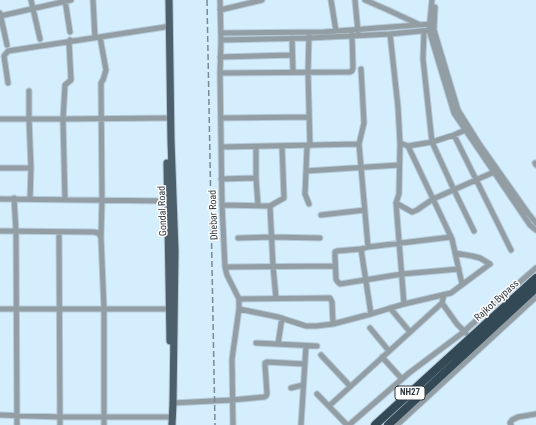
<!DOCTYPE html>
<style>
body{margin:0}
canvas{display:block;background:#d5eefe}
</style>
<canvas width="536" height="425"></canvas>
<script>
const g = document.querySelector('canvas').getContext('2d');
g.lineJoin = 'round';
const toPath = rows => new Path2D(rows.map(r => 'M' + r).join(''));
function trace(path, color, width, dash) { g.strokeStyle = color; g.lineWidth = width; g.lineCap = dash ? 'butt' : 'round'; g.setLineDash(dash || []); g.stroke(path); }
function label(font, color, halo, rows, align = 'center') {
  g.font = font + ' "Roboto Condensed",sans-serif'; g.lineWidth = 3; g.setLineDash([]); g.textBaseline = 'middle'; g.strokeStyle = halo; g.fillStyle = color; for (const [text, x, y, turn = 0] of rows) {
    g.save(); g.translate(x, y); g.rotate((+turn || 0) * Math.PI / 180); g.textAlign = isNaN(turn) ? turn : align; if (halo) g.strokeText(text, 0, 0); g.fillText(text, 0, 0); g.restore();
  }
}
const minor = toPath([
 [31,0,40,39],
 [65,0,70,32],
 [93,0,95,38],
 [220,0,221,40,220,73,222,205,225,267,227,275,239,299,239,309,232,359,233,425],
 [331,0,336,31],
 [355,0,358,32],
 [365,0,388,10,418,24],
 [432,0,429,30,454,113,530,225,536,230],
 [435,7,434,30,458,110,480,145,499,172,528,213,536,223],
 [220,10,262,0],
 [0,13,7,45],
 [0,16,71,0],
 [424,31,423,59,432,142,454,190,474,231],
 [221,33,324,32,431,24],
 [390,34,398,107,400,143,399,194,396,203,404,304],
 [309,35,308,72,310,146],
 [100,37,106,70,103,80,101,83,102,200,101,237],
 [292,38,293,72],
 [221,40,309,38,390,34,431,30],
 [220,57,292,55],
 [361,69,364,123,359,144,368,247],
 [220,73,350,72,352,71,353,68,352,33],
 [8,83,4,56,8,51,165,27],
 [29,91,29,119,31,168,30,199],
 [221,118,309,117],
 [0,119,63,119,167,118],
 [454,135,511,250],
 [400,143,408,146,432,142,454,135,465,130],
 [307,146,306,171,399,165],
 [408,146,452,239,462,284],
 [221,147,359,144],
 [256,147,256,178,258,205],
 [535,163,536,165],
 [0,168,31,168],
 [306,171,305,194,309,204],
 [221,179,256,178],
 [14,198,16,231,17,425],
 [0,199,167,201],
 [65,200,63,119,65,85,71,80,69,42,70,40],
 [396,203,412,212,417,210,433,199,494,172],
 [222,205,270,206,284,198,282,146],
 [270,206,273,266,276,298],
 [321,215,365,210],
 [0,231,94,232,98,233,101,237,104,309,104,425],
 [59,232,60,425],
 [451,237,368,247,361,249,337,251,335,252,335,256,336,279,337,281,340,284,402,274,459,269],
 [238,238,272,237,320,238],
 [361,249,371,314],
 [225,267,335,266],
 [239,299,330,298,332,302,333,324],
 [442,303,457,324,466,333],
 [390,308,410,332],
 [0,309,171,309],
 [239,309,278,317,306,326,316,326,333,324,371,314,404,304,451,293,490,264,480,258,472,256,455,253],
 [370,328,389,351],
 [256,343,317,346],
 [278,344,282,318],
 [321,355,350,386],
 [382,357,402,379],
 [291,388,303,385],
 [317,394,347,425],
 [173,403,232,400,264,397,266,396,267,394,265,365,265,363,267,362,305,364],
 [329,406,442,303,444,295],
 [0,415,60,417,169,417],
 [301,425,306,346],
 [349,425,409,373,461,334,536,268],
 [397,425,536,297],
 [511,425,510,423,512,420,518,417,536,414]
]);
const major = toPath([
 [169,0,171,141,175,251,173,403,172,425],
 [167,163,170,341]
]);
const highway = toPath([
 [375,425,536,278],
 [388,425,536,288]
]);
const rail = toPath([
 [207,0,215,425]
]);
const shields = [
 [410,393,30]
];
const shieldNames = [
 ["NH27",410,393]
];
const streetNames = [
 ["Gondal Road",163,211,-92],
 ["Dhebar Road",214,215,-92],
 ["Rajkot Bypass",497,301,-42]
];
trace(minor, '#b4cad8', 7);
trace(major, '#b4cad8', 9);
trace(highway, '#b4cad8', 10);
trace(minor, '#939da4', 5);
trace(major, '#4c5f6b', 7);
trace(highway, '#344956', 8);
trace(rail, '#788994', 1.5, [6, 3]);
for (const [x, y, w] of shields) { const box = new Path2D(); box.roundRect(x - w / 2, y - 7, w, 14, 3); g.fillStyle = '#fff'; g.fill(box); trace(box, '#303a41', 1); }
label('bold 9px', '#303a41', null, shieldNames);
label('10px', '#303a41', '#fff', streetNames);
</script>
